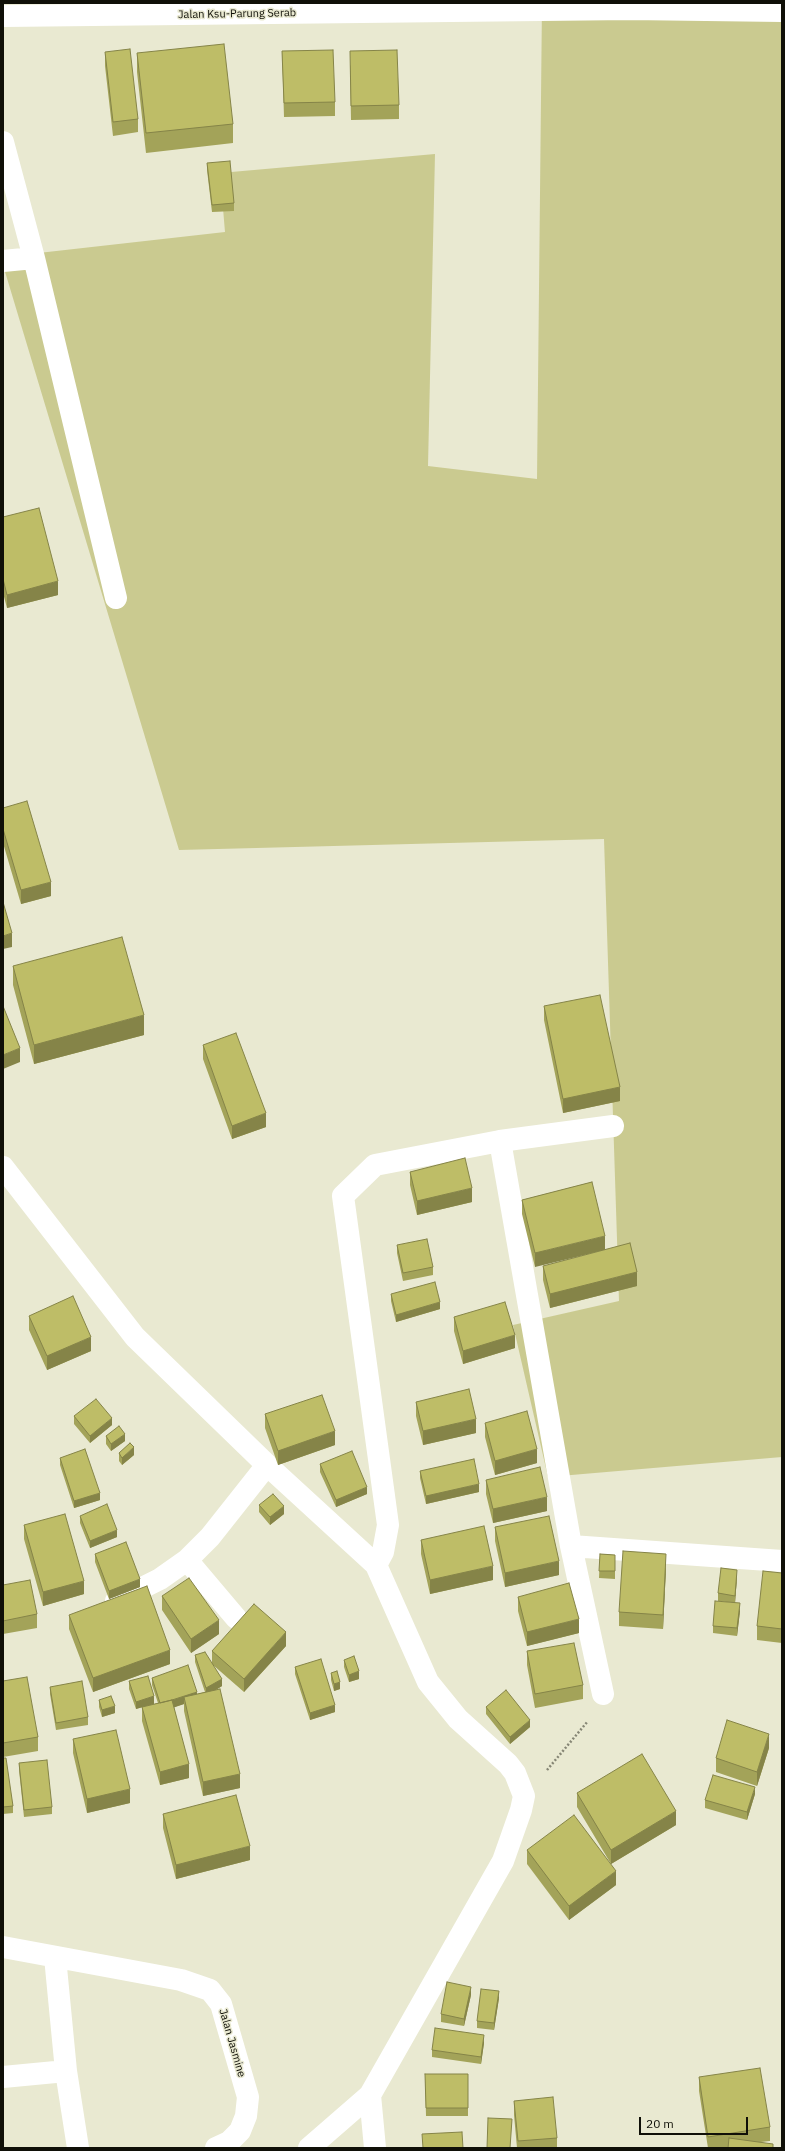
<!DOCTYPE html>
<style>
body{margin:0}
#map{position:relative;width:785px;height:2151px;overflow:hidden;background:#e9e9d1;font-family:"IBM Plex Sans",sans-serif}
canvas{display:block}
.frame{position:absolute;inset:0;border:4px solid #101008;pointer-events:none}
.scale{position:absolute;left:639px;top:2117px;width:109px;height:18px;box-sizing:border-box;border:2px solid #101008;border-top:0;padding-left:5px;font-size:12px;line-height:14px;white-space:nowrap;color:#101008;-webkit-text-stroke:3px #e9e9d1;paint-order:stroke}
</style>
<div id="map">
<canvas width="785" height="2151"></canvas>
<div class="frame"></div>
<div class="scale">20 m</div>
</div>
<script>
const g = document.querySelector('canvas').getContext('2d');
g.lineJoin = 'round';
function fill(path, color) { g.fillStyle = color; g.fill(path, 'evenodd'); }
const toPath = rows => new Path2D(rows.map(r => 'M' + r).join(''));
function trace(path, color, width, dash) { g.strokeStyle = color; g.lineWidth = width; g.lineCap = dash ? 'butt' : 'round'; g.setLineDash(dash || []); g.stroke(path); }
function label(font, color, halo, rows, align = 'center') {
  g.font = font + ' "IBM Plex Sans",sans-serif'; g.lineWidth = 3; g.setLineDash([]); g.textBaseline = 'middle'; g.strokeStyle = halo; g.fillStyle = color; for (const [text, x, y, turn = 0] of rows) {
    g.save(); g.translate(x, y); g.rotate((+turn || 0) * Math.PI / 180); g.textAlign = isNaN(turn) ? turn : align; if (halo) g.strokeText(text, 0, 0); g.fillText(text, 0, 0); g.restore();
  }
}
const green = toPath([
 [542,3,782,3,782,1457,548,1477,513,1325,619,1301,604,839,179,850,3,265,3,257,225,232,220,173,435,154,428,466,537,479]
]);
const path = toPath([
 [547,1770,588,1721]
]);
const minor = toPath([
 [3,142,34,258,3,261],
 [34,258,116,598],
 [500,1141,613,1126],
 [3,1167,135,1337,267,1465,376,1565,428,1682,458,1719,508,1764,515,1773,524,1796,521,1810,503,1861,370,2095,309,2148],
 [571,1546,782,1561],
 [187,1560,236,1618],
 [376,1565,383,1552,388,1525,343,1196,375,1165,500,1141,571,1546,603,1694],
 [116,1601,160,1579,187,1560,210,1537,267,1465],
 [3,1947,181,1980,210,1990,221,2004,248,2097,246,2116,240,2131,229,2142,216,2148],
 [55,1957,66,2071,78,2148],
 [3,2077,66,2071],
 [370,2095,375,2148]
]);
const tertiary = toPath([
 [3,16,630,9,782,11]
]);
const wall = toPath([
 [282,51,335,102,335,116,284,117],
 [105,52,138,119,138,132,113,136,105,66],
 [137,53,233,124,233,143,146,153,137,72],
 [350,65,399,105,399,119,351,120],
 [207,163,234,203,234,211,212,212,207,170],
 [3,517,58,595,7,608,3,593],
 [3,808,51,896,21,904,3,843],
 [13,966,144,1035,34,1064,13,985],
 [544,1006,620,1101,563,1113,544,1020],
 [203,1045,266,1127,232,1139,203,1059],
 [410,1172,472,1202,417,1215,410,1185],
 [592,1182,535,1267,522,1214,522,1200],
 [397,1245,433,1267,433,1275,403,1281,397,1253],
 [543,1266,637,1286,550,1308,543,1280],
 [391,1294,440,1309,396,1322,391,1301],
 [29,1316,91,1351,47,1370,29,1330],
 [454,1317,515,1348,463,1364,454,1331],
 [416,1402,476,1433,423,1445,416,1416],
 [265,1414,335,1445,278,1465,265,1428],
 [74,1416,112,1425,90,1443,74,1424],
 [485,1423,537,1463,495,1475,485,1437],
 [106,1436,125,1441,111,1451,106,1444],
 [119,1453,134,1455,122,1465,119,1461],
 [60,1458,100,1500,74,1508,60,1465],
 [320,1464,367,1494,336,1507,320,1472],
 [420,1471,479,1492,426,1504,420,1478],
 [486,1480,547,1511,493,1523,486,1494],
 [259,1505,284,1514,270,1525,259,1512],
 [80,1516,117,1537,90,1548,80,1523],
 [24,1525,84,1594,43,1606,24,1539],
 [495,1527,559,1575,505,1587,495,1541],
 [421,1540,493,1580,430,1594,421,1554],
 [95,1554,140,1587,109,1599,95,1562],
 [600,1554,615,1555,615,1579,599,1578],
 [666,1568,663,1629,619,1626,619,1612],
 [782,1573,782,1643,757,1640,757,1626],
 [737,1577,735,1603,740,1611,737,1636,713,1633,713,1626,734,1603,718,1601,718,1593],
 [3,1585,37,1614,37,1628,3,1634],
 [162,1596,219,1634,191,1653,162,1610],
 [518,1597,579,1633,527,1646,518,1611],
 [69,1615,170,1664,93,1692,69,1629],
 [286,1646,244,1692,213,1665,222,1686,216,1690,240,1788,203,1796,184,1711,184,1704,174,1707,189,1778,160,1785,142,1721,142,1707,136,1709,129,1689,129,1681,154,1704,143,1707,158,1703,152,1685,152,1678,197,1694,205,1692,195,1662,195,1655,212,1664,212,1651],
 [527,1651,583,1685,583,1699,535,1708,527,1665],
 [344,1660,359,1679,349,1682,344,1667],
 [295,1667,335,1712,310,1720,295,1674],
 [331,1673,340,1689,334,1691,331,1680],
 [3,1681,38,1737,38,1751,3,1757],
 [50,1687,88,1717,88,1725,56,1730,50,1694],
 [99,1700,115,1713,102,1717,99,1707],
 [486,1707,530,1727,510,1744,486,1714],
 [73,1739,130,1803,87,1813,73,1753],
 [769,1748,757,1786,716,1772,716,1758],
 [3,1758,13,1806,13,1813,3,1814],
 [19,1763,52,1807,52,1814,24,1817,19,1770],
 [577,1793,676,1825,611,1864,577,1807],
 [755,1794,747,1820,705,1808,705,1800],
 [163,1814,250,1860,176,1879,163,1828],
 [527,1850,616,1885,569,1920,527,1864],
 [471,1995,464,2026,441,2022,441,2014],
 [499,1998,494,2030,477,2028,477,2021],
 [484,2043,481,2064,432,2057,432,2050],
 [425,2074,468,2074,468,2116,426,2116],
 [699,2077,770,2127,770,2141,761,2142,773,2148,728,2147,723,2148,708,2148,699,2091],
 [514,2101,557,2138,557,2148,517,2148,514,2115]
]);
const shadedWall = toPath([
 [58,581,58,595,7,608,7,595],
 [51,882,51,896,21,904,21,890],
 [12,933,12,947,3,949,3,936],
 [144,1015,144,1035,34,1064,34,1045],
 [20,1048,20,1062,3,1069,3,1055],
 [620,1087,620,1101,563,1113,563,1099],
 [266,1113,266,1127,232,1139,232,1126],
 [472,1188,472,1202,417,1215,417,1201],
 [605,1236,605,1250,535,1267,535,1253],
 [637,1272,637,1286,550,1308,550,1294],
 [440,1302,440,1309,396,1322,396,1315],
 [515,1335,515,1348,463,1364,463,1351],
 [91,1337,91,1351,47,1370,47,1356],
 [112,1418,112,1425,90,1443,90,1436],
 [476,1419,476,1433,423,1445,423,1431],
 [335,1431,335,1445,278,1465,278,1451],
 [125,1434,125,1441,111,1451,111,1444],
 [134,1447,134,1455,122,1465,122,1458],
 [537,1449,537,1463,495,1475,495,1461],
 [479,1484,479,1492,426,1504,426,1496],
 [367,1487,367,1494,336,1507,336,1500],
 [100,1493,100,1500,74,1508,74,1501],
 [547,1497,547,1511,493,1523,493,1509],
 [284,1506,284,1514,270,1525,270,1517],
 [117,1530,117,1537,90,1548,90,1541],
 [666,1554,666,1568,663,1629,663,1615],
 [559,1561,559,1575,505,1587,505,1573],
 [493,1566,493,1580,430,1594,430,1580],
 [737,1570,737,1577,735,1603,735,1596],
 [140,1579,140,1587,109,1599,109,1591],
 [84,1581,84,1594,43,1606,43,1592],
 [740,1603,740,1611,737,1636,737,1628],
 [579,1619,579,1633,527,1646,527,1632],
 [219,1620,219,1634,191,1653,191,1639],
 [286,1632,286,1646,244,1692,244,1679],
 [170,1650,170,1664,93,1692,93,1678],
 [359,1671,359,1679,349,1682,349,1675],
 [222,1679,222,1686,206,1696,206,1688],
 [340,1682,340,1689,334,1691,334,1684],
 [197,1692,197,1699,184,1697,184,1704,161,1712,161,1704],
 [154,1696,154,1704,136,1709,136,1702],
 [335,1705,335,1712,310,1720,310,1713],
 [115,1706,115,1713,102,1717,102,1710],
 [530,1720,530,1727,510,1744,510,1737],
 [769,1734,769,1748,757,1786,757,1772],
 [189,1764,189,1778,160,1785,160,1772],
 [240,1774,240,1788,203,1796,203,1782],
 [755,1787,755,1794,747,1820,747,1812],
 [130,1789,130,1803,87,1813,87,1799],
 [676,1811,676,1825,611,1864,611,1850],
 [250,1846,250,1860,176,1879,176,1865],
 [616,1871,616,1885,569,1920,569,1906],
 [471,1987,471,1995,464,2026,464,2019],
 [499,1991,499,1998,494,2030,494,2023],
 [484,2035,484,2043,481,2064,481,2057]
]);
const building = toPath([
 [224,44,233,124,146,133,137,53,224,44],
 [130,49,138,119,113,122,105,52,130,49],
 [333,50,335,102,284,103,282,51,333,50],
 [397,50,399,105,351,106,350,51,397,50],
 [230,161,234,203,212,205,207,163,230,161],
 [39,508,58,581,7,595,3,579,3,517,39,508],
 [27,801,51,882,21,890,3,829,3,808,27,801],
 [3,902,12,933,3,936,3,902],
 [122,937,144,1015,34,1045,13,966,122,937],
 [600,995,620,1087,563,1099,544,1006,600,995],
 [3,1006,20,1048,3,1055,3,1006],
 [236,1033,266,1113,232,1126,203,1045,236,1033],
 [465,1158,472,1188,417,1201,410,1172,465,1158],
 [592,1182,605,1236,535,1253,522,1200,592,1182],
 [427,1239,433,1267,403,1273,397,1245,427,1239],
 [630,1243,637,1272,550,1294,543,1266,630,1243],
 [435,1282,440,1302,396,1315,391,1294,435,1282],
 [73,1296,91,1337,47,1356,29,1316,73,1296],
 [505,1302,515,1335,463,1351,454,1317,505,1302],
 [469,1389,476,1419,423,1431,416,1402,469,1389],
 [322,1395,335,1431,278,1451,265,1414,322,1395],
 [96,1399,112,1418,90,1436,74,1416,96,1399],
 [527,1411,537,1449,495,1461,485,1423,527,1411],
 [119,1426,125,1434,111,1444,106,1436,119,1426],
 [130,1443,134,1447,122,1458,119,1453,130,1443],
 [85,1449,100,1493,74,1501,60,1458,85,1449],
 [352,1451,367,1487,336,1500,320,1464,352,1451],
 [474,1459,479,1484,426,1496,420,1471,474,1459],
 [540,1467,547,1497,493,1509,486,1480,540,1467],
 [273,1494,284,1506,270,1517,259,1505,273,1494],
 [107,1504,117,1530,90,1541,80,1516,107,1504],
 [65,1514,84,1581,43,1592,24,1525,65,1514],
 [549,1516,559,1561,505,1573,495,1527,549,1516],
 [484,1526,493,1566,430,1580,421,1540,484,1526],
 [126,1542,140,1579,109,1591,95,1554,126,1542],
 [623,1551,666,1554,663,1615,619,1612,623,1551],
 [600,1554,615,1555,615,1571,599,1571,600,1554],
 [721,1568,737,1570,735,1596,718,1593,721,1568],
 [763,1571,782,1573,782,1629,757,1626,763,1571],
 [189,1578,219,1620,191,1639,162,1596,189,1578],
 [30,1580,37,1614,3,1621,3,1585,30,1580],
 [569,1583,579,1619,527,1632,518,1597,569,1583],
 [147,1586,170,1650,93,1678,69,1615,147,1586],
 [715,1601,740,1603,737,1628,713,1626,715,1601],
 [254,1604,286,1632,244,1679,212,1651,254,1604],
 [574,1643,583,1685,535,1694,527,1651,574,1643],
 [205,1652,222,1679,206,1688,195,1655,205,1652],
 [354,1656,359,1671,349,1675,344,1660,354,1656],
 [321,1659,335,1705,310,1713,295,1667,321,1659],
 [188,1665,197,1692,172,1700,160,1703,152,1678,188,1665],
 [337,1671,340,1682,334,1684,331,1673,337,1671],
 [148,1676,154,1696,136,1702,129,1681,148,1676],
 [27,1677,38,1737,3,1743,3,1681,27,1677],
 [82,1681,88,1717,56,1723,50,1687,82,1681],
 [220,1689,240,1774,203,1782,184,1697,220,1689],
 [506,1690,530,1720,510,1737,486,1707,506,1690],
 [111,1696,115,1706,102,1710,99,1700,111,1696],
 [172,1700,189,1764,160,1772,142,1707,172,1700],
 [727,1720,769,1734,757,1772,716,1758,727,1720],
 [116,1730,130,1789,87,1799,73,1739,116,1730],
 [642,1754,676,1811,611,1850,577,1793,642,1754],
 [3,1758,6,1758,13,1806,3,1807,3,1758],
 [47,1760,52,1807,24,1810,19,1763,47,1760],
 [713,1775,755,1787,747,1812,705,1800,713,1775],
 [236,1795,250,1846,176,1865,163,1814,236,1795],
 [574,1815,616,1871,569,1906,527,1850,574,1815],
 [447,1982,471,1987,464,2019,441,2014,447,1982],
 [481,1989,499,1991,494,2023,477,2021,481,1989],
 [435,2028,484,2035,481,2057,432,2050,435,2028],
 [760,2068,770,2127,708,2137,699,2077,760,2068],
 [425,2074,468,2074,468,2108,426,2108,425,2074],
 [553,2097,557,2138,518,2141,514,2101,553,2097],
 [488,2118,512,2119,510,2148,487,2148,488,2118],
 [462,2132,463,2148,423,2148,422,2134,462,2132],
 [729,2138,773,2144,773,2148,728,2148,729,2138]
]);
const streetNames = [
 ["Jalan Ksu-Parung Serab",237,14,-1],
 ["Jalan Jasmine",232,2043,74]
];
fill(green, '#caca90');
trace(path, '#868675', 2.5, [2, 2]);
trace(minor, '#fff', 22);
trace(tertiary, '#fff', 22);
fill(wall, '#a3a359');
fill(shadedWall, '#858448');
fill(building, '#bebd67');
trace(building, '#858448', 1);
label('11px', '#101008', '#e9e9d1', streetNames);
</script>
